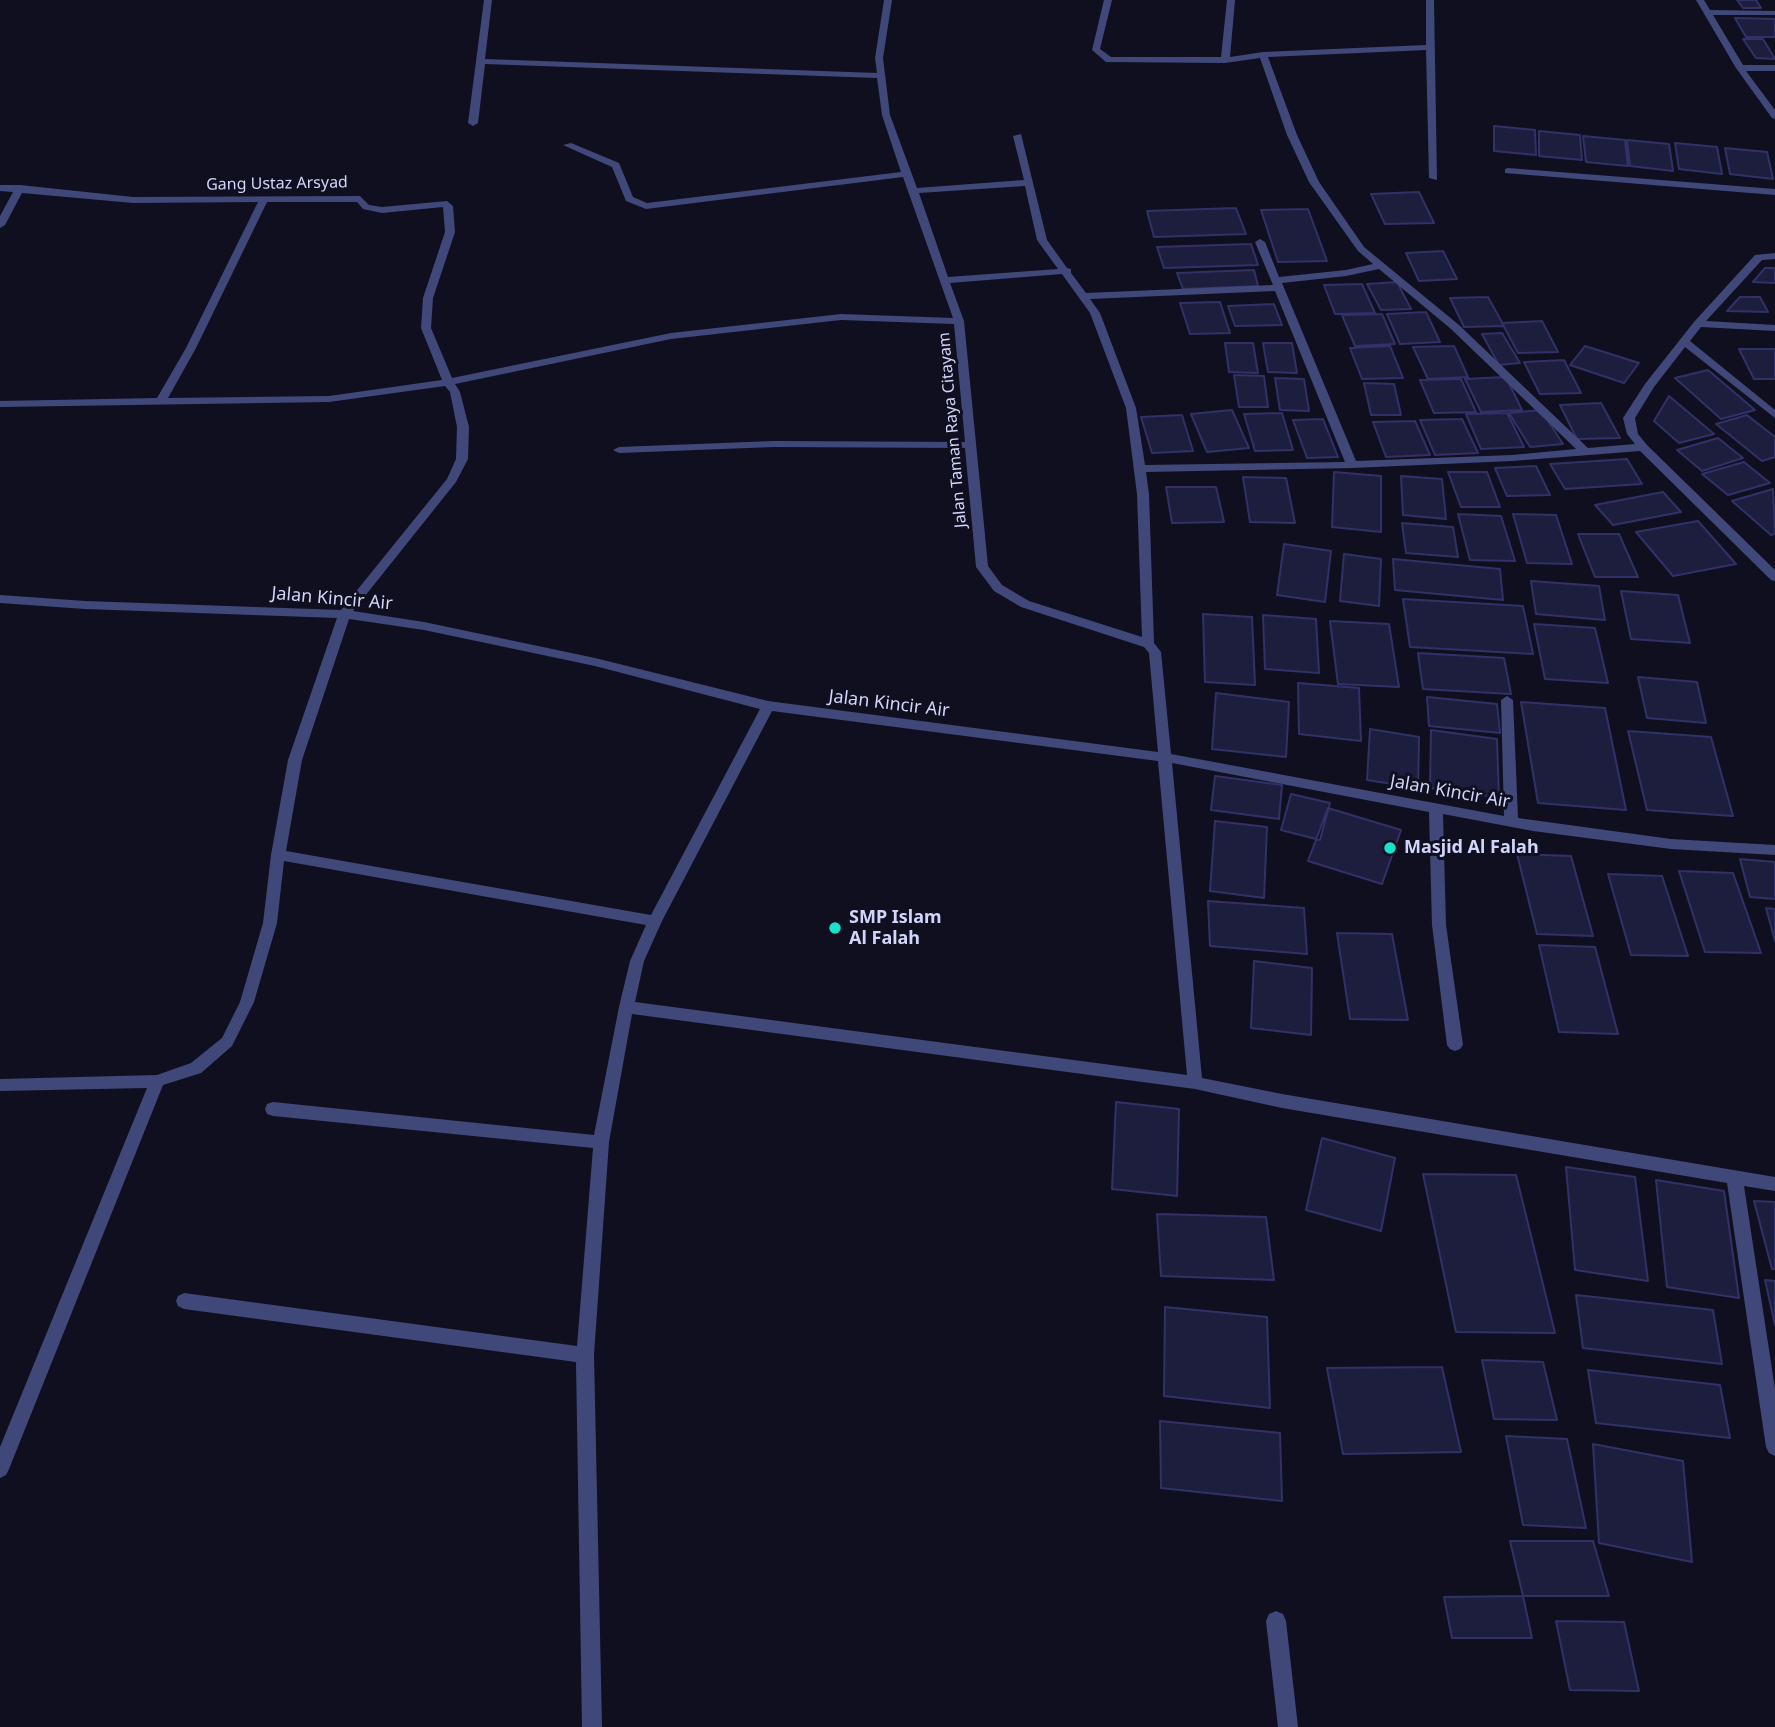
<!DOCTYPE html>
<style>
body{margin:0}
canvas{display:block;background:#0f0f1f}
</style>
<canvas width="1775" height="1727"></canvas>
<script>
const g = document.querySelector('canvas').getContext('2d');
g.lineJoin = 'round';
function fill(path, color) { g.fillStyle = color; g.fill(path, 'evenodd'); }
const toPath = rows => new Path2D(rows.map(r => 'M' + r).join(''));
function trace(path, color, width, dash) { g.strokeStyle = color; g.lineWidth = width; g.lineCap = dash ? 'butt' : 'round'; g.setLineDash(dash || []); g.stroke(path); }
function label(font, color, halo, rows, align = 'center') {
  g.font = font + ' "Noto Sans",sans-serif'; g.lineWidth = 6; g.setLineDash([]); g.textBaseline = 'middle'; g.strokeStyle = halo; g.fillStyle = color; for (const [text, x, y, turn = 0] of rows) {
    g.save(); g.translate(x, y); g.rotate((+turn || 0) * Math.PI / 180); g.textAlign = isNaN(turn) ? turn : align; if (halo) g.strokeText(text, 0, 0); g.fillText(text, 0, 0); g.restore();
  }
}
const building = toPath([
 [1737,0,1756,0,1761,8,1743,8,1737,0],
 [1735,18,1775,19,1775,37,1746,37,1735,18],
 [1743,39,1763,39,1775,59,1756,58,1743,39],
 [1494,126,1535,130,1536,155,1494,151,1494,126],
 [1539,131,1580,135,1582,160,1539,156,1539,131],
 [1583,136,1625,140,1628,166,1586,162,1583,136],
 [1627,140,1669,144,1673,171,1630,166,1627,140],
 [1675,143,1717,147,1722,174,1679,169,1675,143],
 [1725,148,1767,152,1773,179,1730,174,1725,148],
 [1419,192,1434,223,1385,224,1371,194,1419,192],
 [1236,208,1246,234,1154,237,1147,211,1236,208],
 [1308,209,1327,261,1278,262,1261,210,1308,209],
 [1251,244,1258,265,1164,268,1157,247,1251,244],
 [1443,251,1457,279,1419,281,1406,253,1443,251],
 [1765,268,1775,268,1775,283,1753,282,1765,268],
 [1254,270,1258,286,1183,289,1177,273,1254,270],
 [1397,282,1411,309,1381,310,1367,284,1397,282],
 [1362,284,1375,313,1335,314,1324,285,1362,284],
 [1488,297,1504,326,1464,327,1450,298,1488,297],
 [1740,297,1760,297,1768,312,1727,311,1740,297],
 [1220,302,1230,333,1190,334,1180,303,1220,302],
 [1274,304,1282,325,1235,326,1228,306,1274,304],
 [1426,312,1440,342,1400,344,1387,314,1426,312],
 [1382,314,1395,344,1355,346,1342,315,1382,314],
 [1542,321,1558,352,1518,353,1502,323,1542,321],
 [1502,333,1520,363,1499,365,1482,334,1502,333],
 [1225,343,1253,343,1258,373,1229,372,1225,343],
 [1263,343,1292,343,1297,373,1268,372,1263,343],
 [1390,346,1403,378,1362,379,1350,348,1390,346],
 [1454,346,1468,377,1428,379,1413,347,1454,346],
 [1585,346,1639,363,1624,383,1570,365,1585,346],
 [1739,349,1775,349,1775,379,1754,379,1739,349],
 [1564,360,1581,393,1540,394,1524,362,1564,360],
 [1708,370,1755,410,1721,419,1675,378,1708,370],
 [1234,375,1264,376,1268,407,1239,407,1234,375],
 [1506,377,1522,410,1481,412,1465,379,1506,377],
 [1275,378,1304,379,1309,411,1280,410,1275,378],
 [1461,379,1476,412,1434,413,1420,380,1461,379],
 [1364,383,1394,384,1401,415,1371,415,1364,383],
 [1669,396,1714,434,1679,443,1654,421,1669,396],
 [1601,403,1620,438,1577,439,1560,405,1601,403],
 [1232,410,1249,448,1207,452,1191,414,1232,410],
 [1541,410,1563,444,1530,447,1509,413,1541,410],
 [1282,413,1293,450,1255,451,1244,414,1282,413],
 [1507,413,1524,447,1481,449,1466,414,1507,413],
 [1182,415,1193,451,1152,453,1141,417,1182,415],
 [1747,415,1775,437,1775,457,1762,461,1716,424,1747,415],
 [1323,419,1338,457,1307,458,1293,420,1323,419],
 [1462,419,1478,453,1435,455,1420,420,1462,419],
 [1415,421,1430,455,1386,457,1373,422,1415,421],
 [1718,438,1743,458,1702,471,1677,450,1718,438],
 [1627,459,1642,484,1565,489,1550,464,1627,459],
 [1744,462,1770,483,1728,495,1702,474,1744,462],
 [1536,466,1550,495,1507,496,1495,468,1536,466],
 [1334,472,1381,476,1381,532,1332,527,1334,472],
 [1448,472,1487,472,1500,507,1461,507,1448,472],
 [1401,476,1442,479,1446,519,1403,515,1401,476],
 [1243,477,1286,478,1295,523,1250,522,1243,477],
 [1166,487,1216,487,1224,522,1172,523,1166,487],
 [1773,489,1775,534,1771,535,1732,501,1773,489],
 [1663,492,1681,512,1613,525,1595,505,1663,492],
 [1458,514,1501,516,1515,561,1470,560,1458,514],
 [1513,514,1556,515,1572,564,1527,563,1513,514],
 [1698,521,1736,564,1673,576,1636,532,1698,521],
 [1402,523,1453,527,1458,557,1406,553,1402,523],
 [1578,534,1619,534,1638,577,1595,577,1578,534],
 [1284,544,1331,551,1325,602,1277,595,1284,544],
 [1344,554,1381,559,1379,606,1340,601,1344,554],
 [1393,559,1500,569,1503,600,1395,590,1393,559],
 [1531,581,1599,586,1605,620,1536,614,1531,581],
 [1621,591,1678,595,1690,643,1631,639,1621,591],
 [1403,599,1523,606,1533,654,1410,647,1403,599],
 [1203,614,1252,617,1255,685,1205,682,1203,614],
 [1263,615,1316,619,1319,673,1265,669,1263,615],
 [1330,621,1389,624,1399,687,1338,684,1330,621],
 [1534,624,1595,628,1608,683,1545,679,1534,624],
 [1418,653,1504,658,1511,694,1423,689,1418,653],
 [1638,677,1697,682,1706,723,1647,718,1638,677],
 [1298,683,1359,688,1361,741,1299,734,1298,683],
 [1216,693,1289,702,1286,757,1212,749,1216,693],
 [1427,697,1497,704,1500,733,1429,726,1427,697],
 [1521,702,1605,708,1626,810,1538,803,1521,702],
 [1370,729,1419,737,1418,788,1367,780,1370,729],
 [1431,730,1497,739,1499,798,1430,788,1431,730],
 [1628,731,1711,737,1733,816,1647,810,1628,731],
 [1215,776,1282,785,1279,819,1211,810,1215,776],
 [1291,794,1330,803,1320,840,1281,830,1291,794],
 [1328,808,1401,830,1382,884,1308,861,1328,808],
 [1215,821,1267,827,1264,898,1210,891,1215,821],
 [1517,854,1571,856,1593,936,1537,934,1517,854],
 [1740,859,1775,862,1775,899,1750,897,1740,859],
 [1679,871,1733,873,1761,953,1705,952,1679,871],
 [1608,874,1662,876,1688,956,1631,955,1608,874],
 [1208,901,1304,908,1307,954,1210,946,1208,901],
 [1766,908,1775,909,1775,941,1766,908],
 [1337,933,1392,934,1408,1020,1350,1019,1337,933],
 [1539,945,1595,947,1618,1034,1559,1032,1539,945],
 [1254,961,1312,968,1311,1035,1251,1028,1254,961],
 [1116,1102,1179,1109,1177,1196,1112,1189,1116,1102],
 [1322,1138,1395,1158,1381,1231,1306,1210,1322,1138],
 [1566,1167,1635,1177,1648,1281,1575,1270,1566,1167],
 [1423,1174,1516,1175,1555,1333,1456,1332,1423,1174],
 [1656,1180,1724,1191,1739,1298,1667,1287,1656,1180],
 [1754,1201,1775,1202,1775,1269,1772,1269,1754,1201],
 [1157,1214,1266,1217,1274,1280,1161,1276,1157,1214],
 [1765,1280,1775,1281,1775,1325,1765,1280],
 [1576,1295,1713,1310,1722,1364,1583,1348,1576,1295],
 [1165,1307,1267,1317,1270,1408,1164,1396,1165,1307],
 [1482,1360,1543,1362,1557,1420,1494,1419,1482,1360],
 [1442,1367,1461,1452,1343,1454,1327,1368,1442,1367],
 [1588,1370,1720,1385,1730,1438,1596,1423,1588,1370],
 [1160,1421,1280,1433,1282,1501,1161,1488,1160,1421],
 [1506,1436,1567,1439,1586,1528,1523,1525,1506,1436],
 [1593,1444,1683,1461,1692,1562,1599,1543,1593,1444],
 [1510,1541,1593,1541,1609,1596,1523,1596,1510,1541],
 [1523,1596,1532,1638,1452,1638,1444,1597,1523,1596],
 [1556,1621,1624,1622,1639,1691,1570,1690,1556,1621]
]);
const street = toPath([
 [484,0,492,0,485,59,877,73,875,58,884,0,892,0,883,58,890,115,917,188,1024,180,1013,136,1021,134,1047,240,1067,268,1071,269,1071,273,1086,293,1273,285,1255,242,1260,239,1265,242,1279,277,1346,270,1373,264,1358,251,1309,182,1287,135,1260,58,1225,63,1106,62,1092,50,1104,0,1112,0,1100,49,1111,57,1221,57,1227,0,1235,0,1230,57,1263,52,1426,45,1426,0,1434,0,1437,180,1429,178,1426,50,1268,57,1297,135,1319,182,1364,247,1459,325,1588,448,1635,444,1627,434,1623,418,1645,384,1694,322,1755,255,1775,253,1775,259,1762,260,1706,321,1775,325,1775,331,1701,327,1690,341,1775,410,1775,418,1685,347,1654,387,1635,418,1638,434,1647,445,1775,570,1775,581,1771,580,1640,451,1512,461,1352,468,1146,472,1149,494,1154,643,1161,652,1171,754,1504,816,1501,700,1507,696,1513,700,1518,818,1671,839,1775,845,1775,855,1671,849,1533,831,1443,814,1446,925,1463,1045,1460,1049,1455,1051,1450,1049,1447,1045,1432,925,1429,812,1172,763,1202,1078,1282,1094,1775,1177,1775,1191,1744,1186,1775,1389,1775,1456,1769,1453,1766,1447,1727,1183,1282,1108,1195,1089,632,1014,609,1142,594,1355,602,1727,582,1727,576,1362,184,1309,178,1306,176,1301,178,1296,184,1293,577,1346,593,1148,273,1116,267,1114,265,1109,267,1104,273,1102,594,1135,619,1007,630,961,646,925,284,861,277,923,254,1002,232,1046,201,1073,163,1085,9,1469,6,1475,0,1478,0,1447,147,1088,0,1091,0,1079,157,1075,191,1063,222,1038,240,1002,263,923,271,855,288,760,337,618,85,609,0,603,0,595,85,601,341,610,447,479,456,459,457,427,450,392,445,386,329,402,0,407,0,401,157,398,186,348,258,202,133,203,22,193,5,225,0,228,0,216,13,192,0,191,0,185,20,185,133,197,360,196,369,205,382,207,447,201,453,206,455,232,433,298,431,328,452,378,671,333,841,314,953,318,903,177,646,209,626,201,612,167,563,145,571,143,619,163,633,197,647,203,901,172,882,115,877,78,485,64,478,123,473,126,468,123,484,0],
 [1025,186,1037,240,1058,269,948,277,919,193,1025,186],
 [267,202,357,202,363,209,382,213,443,207,445,232,423,298,421,328,442,380,329,396,168,398,196,348,267,202],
 [1379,269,1451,329,1576,449,1512,455,1356,461,1282,283,1346,276,1379,269],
 [1062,274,1090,313,1126,408,1137,494,1142,637,1029,601,1002,585,988,566,964,321,950,283,1062,274],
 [1275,291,1345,462,1145,465,1136,408,1100,313,1090,299,1275,291],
 [841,320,954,324,965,442,774,441,619,447,613,450,619,453,774,447,965,448,976,567,994,591,1021,607,1144,647,1149,653,1158,752,768,701,595,658,424,622,353,611,456,482,468,459,469,427,460,392,455,384,671,339,841,320],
 [349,619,424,630,595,666,760,709,651,915,286,851,302,760,349,619],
 [772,711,1158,761,1187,1075,635,1002,644,961,662,921,772,711],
 [1696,0,1704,0,1710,10,1775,11,1775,15,1713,15,1743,65,1775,65,1775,71,1746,71,1775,110,1775,119,1772,118,1736,68,1696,0],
 [1508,168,1775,189,1775,195,1505,173,1505,169,1508,168],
 [1276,1611,1283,1614,1286,1621,1298,1727,1278,1727,1266,1621,1269,1614,1276,1611]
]);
const markers = [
 [1390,848,7,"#18e0cd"],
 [835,928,7,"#18e0cd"]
];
const farStreetnames = [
 ["Gang Ustaz Arsyad",277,184,-1],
 ["Jalan Taman Raya Citayam",953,430,-95]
];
const streetNames = [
 ["Jalan Kincir Air",332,599,5],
 ["Jalan Kincir Air",889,704,7],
 ["Jalan Kincir Air",1450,792,10]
];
const poiNames = [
 ["Masjid Al Falah",1404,848],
 ["SMP Islam",849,918],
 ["Al Falah",849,939]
];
fill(building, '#1d1d3e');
trace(building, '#313168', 2);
fill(street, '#3f4879');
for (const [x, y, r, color] of markers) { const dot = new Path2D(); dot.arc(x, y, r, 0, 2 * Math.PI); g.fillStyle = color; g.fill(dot); trace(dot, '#0f0f1f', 2.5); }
label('16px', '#d2d5fa', '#0f0f1f', farStreetnames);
label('18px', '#d2d5fa', '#0f0f1f', streetNames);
label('bold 18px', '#d2d5fa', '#0f0f1f', poiNames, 'left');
</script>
